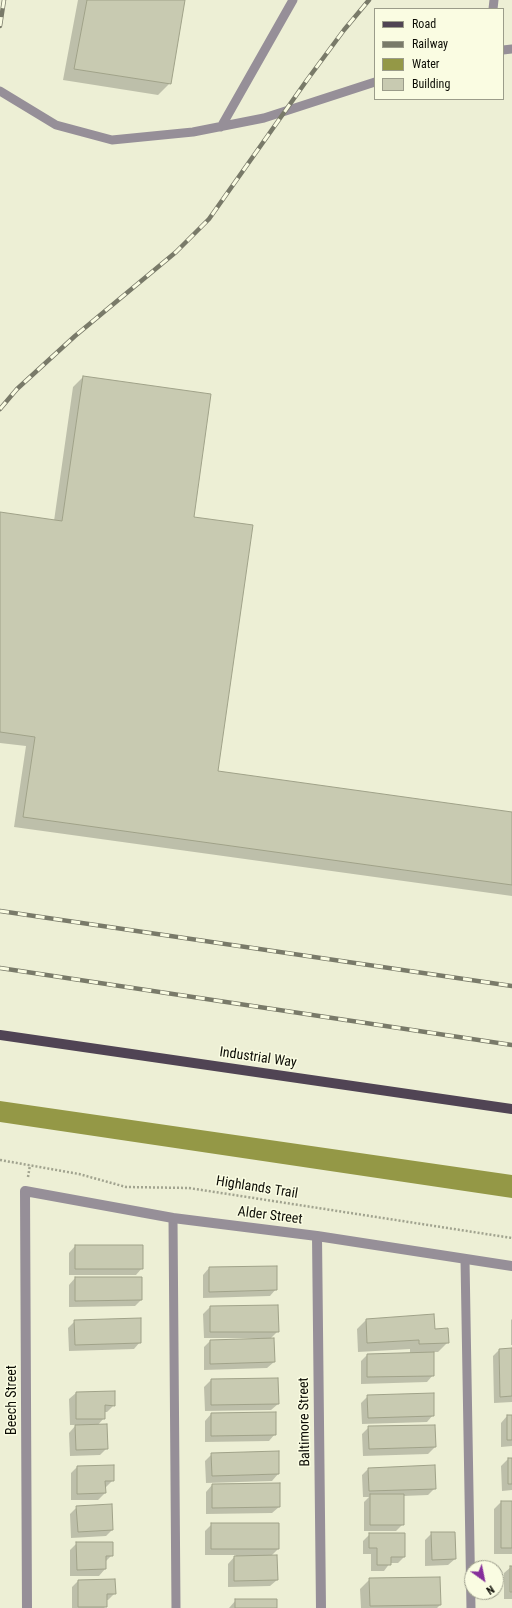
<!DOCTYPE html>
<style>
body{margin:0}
#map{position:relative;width:512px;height:1608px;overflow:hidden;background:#edefd5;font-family:"Roboto Condensed",sans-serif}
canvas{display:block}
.legend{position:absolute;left:374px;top:8px;width:130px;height:92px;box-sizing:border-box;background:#fafce2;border:1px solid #9b9c8a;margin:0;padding:5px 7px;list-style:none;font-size:12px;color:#0c0c05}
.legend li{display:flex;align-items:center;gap:8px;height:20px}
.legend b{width:20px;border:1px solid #9b9c8a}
.north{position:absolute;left:464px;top:1560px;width:40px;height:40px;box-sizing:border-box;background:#fafce2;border:1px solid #9b9c8a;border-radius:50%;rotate:147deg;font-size:11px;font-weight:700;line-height:16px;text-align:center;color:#0c0c05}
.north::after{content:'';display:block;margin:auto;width:14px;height:18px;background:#862e9b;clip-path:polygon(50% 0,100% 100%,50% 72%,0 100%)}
</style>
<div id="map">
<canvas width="512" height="1608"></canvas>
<ul class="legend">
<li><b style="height:5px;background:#504454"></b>Road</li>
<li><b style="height:5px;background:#797a69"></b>Railway</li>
<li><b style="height:11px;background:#949846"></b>Water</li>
<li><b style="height:11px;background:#c8cab1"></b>Building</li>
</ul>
<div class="north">N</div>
</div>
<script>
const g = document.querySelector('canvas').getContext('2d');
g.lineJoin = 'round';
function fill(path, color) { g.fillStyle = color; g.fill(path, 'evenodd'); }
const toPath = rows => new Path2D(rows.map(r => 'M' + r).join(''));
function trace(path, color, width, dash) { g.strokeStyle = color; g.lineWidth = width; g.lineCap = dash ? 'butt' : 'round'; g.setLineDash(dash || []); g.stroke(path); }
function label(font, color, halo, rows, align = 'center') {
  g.font = font + ' "Roboto Condensed",sans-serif'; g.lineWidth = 3; g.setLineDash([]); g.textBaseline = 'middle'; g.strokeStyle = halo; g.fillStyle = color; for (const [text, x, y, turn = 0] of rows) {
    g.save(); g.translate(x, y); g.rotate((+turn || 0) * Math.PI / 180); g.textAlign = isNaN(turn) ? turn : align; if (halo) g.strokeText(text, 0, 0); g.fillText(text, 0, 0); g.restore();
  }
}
const water = toPath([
 [0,1101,512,1175,512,1198,0,1122]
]);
const shadow = toPath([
 [78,0,184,0,170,83,158,95,63,80],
 [83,377,193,517,217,772,512,813,512,896,14,827,26,746,0,743,0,513,54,521,73,387],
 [75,1246,142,1268,136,1275,69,1275,69,1253],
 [209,1268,276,1289,270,1296,203,1298,203,1275],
 [75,1278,141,1300,135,1306,69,1307,69,1285],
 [210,1307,278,1331,269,1340,274,1362,267,1368,204,1370,204,1347,210,1341,262,1340,262,1338,204,1338,203,1314],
 [512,1319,512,1345,511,1345,511,1320],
 [366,1320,434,1330,448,1342,438,1352,433,1352,433,1375,427,1382,361,1384,361,1361,367,1355,410,1354,410,1349,358,1352,357,1329],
 [75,1321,140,1342,134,1349,69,1351,68,1328],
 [512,1349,512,1402,494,1403,493,1356,499,1350],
 [211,1380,278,1404,271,1410,205,1411,204,1387],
 [114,1392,114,1405,107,1412,104,1412,104,1418,97,1426,107,1448,100,1455,70,1456,69,1433,76,1425,70,1425,69,1399,76,1393],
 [368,1396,433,1415,427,1422,362,1424,361,1403],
 [211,1414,275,1434,269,1441,205,1442,205,1421],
 [507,1416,512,1416,512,1446,501,1447,501,1423],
 [369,1427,435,1447,428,1454,363,1456,362,1434],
 [278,1452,278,1474,272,1481,206,1483,205,1461,212,1454],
 [508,1459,512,1459,512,1490,502,1491,501,1466],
 [77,1467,113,1480,106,1487,105,1487,105,1493,98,1500,71,1500,71,1473],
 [368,1469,435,1488,428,1495,403,1496,403,1524,396,1531,364,1531,364,1502,369,1497,363,1497,362,1475],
 [212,1485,279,1507,272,1513,206,1514,206,1492],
 [501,1502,512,1502,512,1554,494,1554,494,1509],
 [77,1507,112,1530,106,1536,71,1538,70,1514],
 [212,1524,278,1549,271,1556,277,1580,270,1586,228,1587,228,1564,236,1555,205,1555,205,1531],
 [432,1533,455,1559,448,1565,425,1566,425,1540],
 [370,1534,404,1557,398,1563,390,1563,384,1571,371,1571,371,1554,363,1554,363,1541],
 [77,1543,112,1555,105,1562,105,1569,99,1576,70,1576,70,1550],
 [511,1567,512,1567,512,1599,504,1599,504,1573],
 [370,1579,440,1605,437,1608,361,1608,360,1589],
 [78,1581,115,1593,108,1600,106,1600,106,1606,104,1608,72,1608,72,1587],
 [236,1600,276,1608,229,1608]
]);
const building = toPath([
 [87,0,185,0,171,84,74,69,87,0],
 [83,376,211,394,194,517,253,525,218,771,512,812,512,885,23,817,35,737,0,732,0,512,62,521,83,376],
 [75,1245,143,1245,143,1269,75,1269,75,1245],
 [277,1266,277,1290,209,1292,209,1267,277,1266],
 [75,1277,142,1277,142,1300,75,1301,75,1277],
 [278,1305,279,1332,210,1332,210,1306,278,1305],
 [434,1314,435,1329,448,1328,449,1343,419,1344,419,1340,367,1343,366,1319,434,1314],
 [141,1318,141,1343,75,1345,74,1320,141,1318],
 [274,1338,275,1362,210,1364,210,1340,274,1338],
 [512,1348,512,1396,500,1397,499,1349,512,1348],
 [434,1352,434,1376,367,1377,367,1354,434,1352],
 [278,1378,279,1404,211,1405,211,1379,278,1378],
 [115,1391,115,1406,105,1405,105,1419,76,1419,76,1392,115,1391],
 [434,1393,434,1416,368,1418,367,1395,434,1393],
 [276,1412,276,1435,211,1436,211,1413,276,1412],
 [507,1415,512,1415,512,1440,507,1440,507,1415],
 [107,1424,108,1449,76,1450,75,1425,107,1424],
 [435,1425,436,1447,369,1449,368,1426,435,1425],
 [279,1451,279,1474,212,1476,211,1453,279,1451],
 [508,1458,512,1458,512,1484,508,1484,508,1458],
 [114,1465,114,1481,105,1481,106,1493,77,1494,77,1466,114,1465],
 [435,1465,436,1489,369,1491,368,1468,435,1465],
 [280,1483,280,1507,212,1508,212,1484,280,1483],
 [370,1494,404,1494,404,1525,370,1525,370,1494],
 [501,1501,512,1501,512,1548,501,1548,501,1501],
 [112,1504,113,1530,78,1532,76,1506,112,1504],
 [211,1523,279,1523,279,1549,211,1549,211,1523],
 [431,1532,455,1532,456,1559,432,1560,431,1532],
 [369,1533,405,1533,405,1557,391,1557,391,1565,377,1565,377,1548,369,1548,369,1533],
 [76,1542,113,1542,113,1556,106,1556,106,1569,77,1570,76,1542],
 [277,1555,278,1580,234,1581,234,1556,277,1555],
 [510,1566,512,1566,512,1592,510,1592,510,1566],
 [440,1577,441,1605,370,1606,369,1578,440,1577],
 [115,1579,116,1594,107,1594,107,1607,78,1607,78,1580,115,1579],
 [235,1599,277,1599,277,1608,235,1608,235,1599]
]);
const path = toPath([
 [0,1160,79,1174,126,1187,189,1188,512,1238],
 [28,1177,30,1165]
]);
const service = toPath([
 [493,9,494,0],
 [503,50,512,49],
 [0,91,56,125,112,140,193,132,264,118,375,82],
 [221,127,293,0],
 [173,1218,176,1608],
 [465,1259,471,1608]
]);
const minor = toPath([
 [317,1236,321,1608],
 [27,1608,25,1191,173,1218,317,1236,512,1266]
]);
const primary = toPath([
 [0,1035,512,1109]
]);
const rail = toPath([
 [0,26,4,0],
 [0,409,17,389,75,336,176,252,209,219,307,80,344,30,369,0],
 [0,911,512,986],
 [0,968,512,1045]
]);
const streetNames = [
 ["Industrial Way",258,1058,8],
 ["Highlands Trail",257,1188,9],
 ["Alder Street",270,1216,7],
 ["Beech Street",12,1400,-90],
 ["Baltimore Street",305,1422,-91]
];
fill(water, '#949846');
fill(shadow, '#0003');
fill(building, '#c8cab1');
trace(building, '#a0a289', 1);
trace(path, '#a1a38f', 2.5, [2, 2]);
trace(service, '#968f98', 9);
trace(minor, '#968f98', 10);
trace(primary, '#504454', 10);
trace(rail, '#797a69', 4.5);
trace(rail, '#fafce2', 3, [9]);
label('14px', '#0c0c05', '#fafce2', streetNames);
</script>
